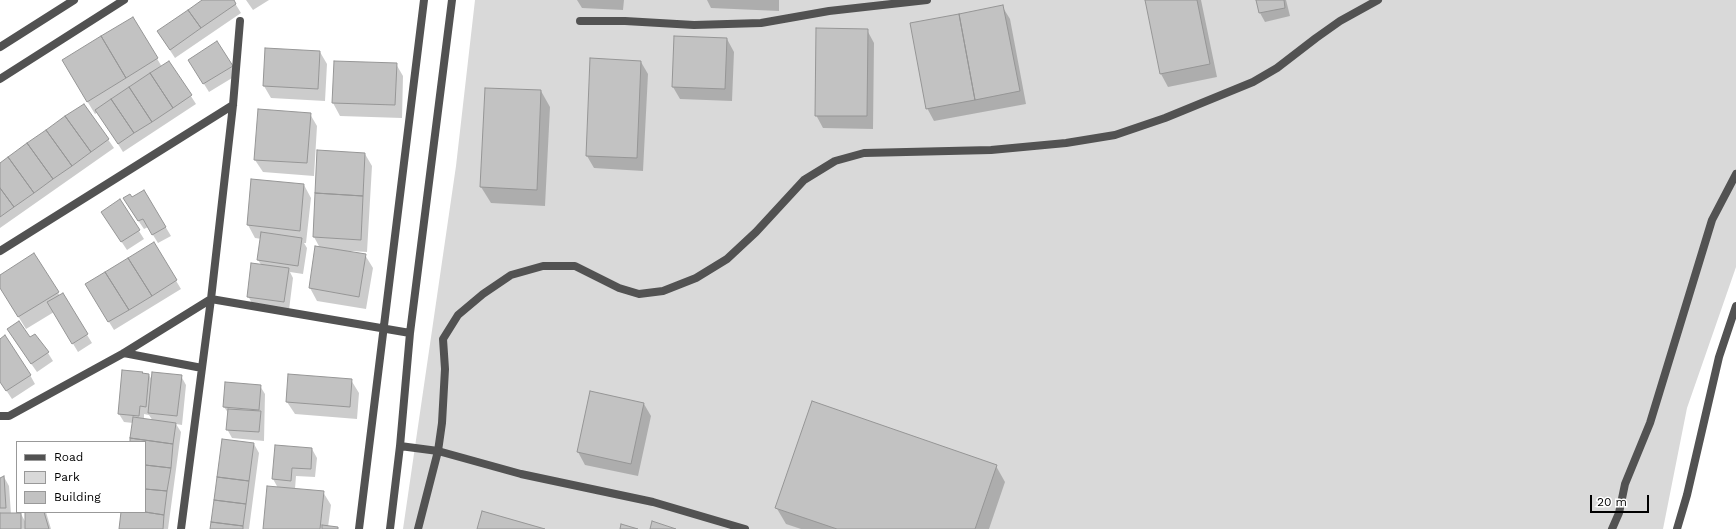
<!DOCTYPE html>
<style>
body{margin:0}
#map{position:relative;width:1736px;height:529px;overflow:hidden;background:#fff;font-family:"Work Sans",sans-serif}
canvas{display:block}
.legend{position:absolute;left:16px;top:441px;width:130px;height:72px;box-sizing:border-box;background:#fff;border:1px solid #999;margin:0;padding:5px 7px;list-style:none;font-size:12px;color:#000}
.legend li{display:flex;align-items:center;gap:8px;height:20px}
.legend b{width:20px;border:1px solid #999}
.scale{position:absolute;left:1590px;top:495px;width:59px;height:18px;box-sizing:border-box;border:2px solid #000;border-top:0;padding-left:5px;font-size:12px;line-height:14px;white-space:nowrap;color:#000;-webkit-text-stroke:3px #fff;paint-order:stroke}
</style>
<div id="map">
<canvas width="1736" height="529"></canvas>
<ul class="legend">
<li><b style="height:5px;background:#525252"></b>Road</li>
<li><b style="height:11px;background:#d9d9d9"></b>Park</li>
<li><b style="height:11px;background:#c2c2c2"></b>Building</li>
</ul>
<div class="scale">20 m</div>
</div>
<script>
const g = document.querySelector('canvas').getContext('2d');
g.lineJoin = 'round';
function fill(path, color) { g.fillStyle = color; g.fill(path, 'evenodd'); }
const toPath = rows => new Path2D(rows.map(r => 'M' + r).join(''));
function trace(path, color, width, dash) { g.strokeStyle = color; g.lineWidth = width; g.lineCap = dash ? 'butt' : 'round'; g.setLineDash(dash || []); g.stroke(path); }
const green = toPath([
 [475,0,1736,0,1736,267,1687,408,1663,529,403,529,456,166]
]);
const shadow = toPath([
 [204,0,233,0,241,13,175,58,158,32],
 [246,0,269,0,253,10],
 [577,0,624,0,623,10,582,8],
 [707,0,779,0,779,11,711,8],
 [1146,0,1201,0,1217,77,1168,87,1161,74],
 [1257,0,1286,0,1290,16,1265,22,1260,13],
 [1002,6,1010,19,1026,104,934,121,927,108],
 [133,18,162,67,169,62,196,104,123,152,98,112,95,114,70,73],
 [867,30,874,43,873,129,823,128,816,115],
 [727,39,734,52,732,101,680,99,673,87],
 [320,52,327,64,325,101,271,98,264,86],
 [641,62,648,74,643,171,594,168,587,156],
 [396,64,403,76,402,118,340,116,333,103],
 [232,66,237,75,209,92,194,68],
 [541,91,550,107,545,206,491,203,481,187],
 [84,105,114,148,0,228,0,164],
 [310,114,317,126,314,176,263,172,255,160],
 [365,154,372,166,367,252,351,251,351,253,365,255,373,268,366,309,317,301,310,288,316,247,320,248,314,237],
 [252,180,304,185,311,198,306,243,304,243,307,248,303,274,290,272,293,278,289,310,253,305,248,296,262,266,258,260,262,239,255,238,248,225],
 [144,191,171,236,158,243,148,227,144,229,129,207,132,199],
 [120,201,144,239,127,250,107,220],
 [154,244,181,289,114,330,91,293],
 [34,255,60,296,62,294,92,343,78,352,54,312,26,329,0,287,0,276],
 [13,338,30,338,48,353,53,361,37,372],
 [0,340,30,375,35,384,12,399,0,381],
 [142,373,143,374,149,375,152,380,181,376,186,385,182,425,176,424,181,432,168,529,120,529,122,512,145,512,145,442,131,442,133,423,124,422,119,414],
 [144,414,149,415,153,421,144,420],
 [351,380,359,393,357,419,295,414,287,402],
 [260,386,265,394,264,441,232,438,227,429,229,414,224,407],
 [644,404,651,416,638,476,585,465,578,452],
 [254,444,259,453,249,529,211,529],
 [312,449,317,458,315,477,296,476,295,489,323,492,331,505,328,527,338,529,264,529,278,488,273,479],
 [996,466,1005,482,989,529,801,529,786,524,776,507],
 [4,477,9,486,11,514,21,514,26,523,26,512,46,512,51,529,0,529,0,479]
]);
const building = toPath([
 [202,0,234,0,236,4,201,28,188,10,202,0],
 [1145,0,1197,0,1210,64,1160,74,1145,0],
 [1256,0,1284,0,1285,8,1259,13,1256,0],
 [1003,5,1020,91,975,100,959,14,1003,5],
 [188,10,201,28,170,50,157,31,188,10],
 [959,14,975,100,926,109,910,23,959,14],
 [133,17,158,58,126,78,101,36,133,17],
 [816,28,868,29,867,116,815,116,816,28],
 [101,36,126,78,87,102,62,60,101,36],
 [674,36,727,38,725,89,672,87,674,36],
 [217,41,233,66,203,84,188,60,217,41],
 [265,48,320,51,318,89,263,86,265,48],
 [590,58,641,61,637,158,586,156,590,58],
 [169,61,192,95,173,108,150,73,169,61],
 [334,61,397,63,395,105,332,103,334,61],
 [150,73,173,108,152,122,129,87,150,73],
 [129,87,152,122,134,133,111,99,129,87],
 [485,88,541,90,537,190,480,187,485,88],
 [111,99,134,133,118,144,95,110,111,99],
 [84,104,109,139,91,152,65,116,84,104],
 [258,109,311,113,307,163,254,160,258,109],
 [65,116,91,152,72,166,46,130,65,116],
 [46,130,72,166,53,179,27,143,46,130],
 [27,143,53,179,34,193,8,157,27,143],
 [317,150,365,153,363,196,315,193,317,150],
 [8,157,34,193,14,207,0,188,0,163,8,157],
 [251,179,304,184,300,231,247,225,251,179],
 [0,188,14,207,0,217,0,188],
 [144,190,166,227,152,235,143,219,138,221,123,198,130,194,132,197,144,190],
 [315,193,363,196,361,240,313,237,315,193],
 [120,199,140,230,121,242,101,212,120,199],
 [261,232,302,238,298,266,257,260,261,232],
 [154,242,177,280,152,296,128,258,154,242],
 [315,246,366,254,359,297,309,288,315,246],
 [34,253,59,292,18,317,0,288,0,275,34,253],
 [128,258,152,296,129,310,105,272,128,258],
 [251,263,289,268,284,302,247,297,251,263],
 [105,272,129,310,108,322,85,284,105,272],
 [63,293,88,334,72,344,47,302,63,293],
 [19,321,30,337,35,334,49,352,31,364,7,329,19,321],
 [5,335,31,375,6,391,0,382,0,339,5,335],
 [122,370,143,372,142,373,149,374,146,407,140,406,139,416,118,414,122,370],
 [152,372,182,375,177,416,148,413,152,372],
 [288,374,352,379,350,407,286,402,288,374],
 [225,382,261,385,259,410,223,407,225,382],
 [590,391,644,403,631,464,577,452,590,391],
 [812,401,997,465,975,529,837,529,775,508,812,401],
 [228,409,261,411,259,432,226,430,228,409],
 [133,417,176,423,173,444,130,438,133,417],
 [130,438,173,444,171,468,145,465,145,442,130,442,130,438],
 [222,439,254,443,249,481,217,477,222,439],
 [275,445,312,448,311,469,292,468,291,481,272,479,275,445],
 [145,465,171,468,167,491,145,489,145,465],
 [4,476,6,508,0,508,0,478,4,476],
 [217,477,249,481,246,504,214,500,217,477],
 [267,486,324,491,320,529,263,529,267,486],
 [145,489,167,491,164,515,145,512,145,489],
 [214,500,246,504,243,526,211,522,214,500],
 [482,511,545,529,477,529,482,511],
 [25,512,44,512,49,529,25,529,25,512],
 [121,512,145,512,164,515,163,529,119,529,121,512],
 [0,513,21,513,21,529,0,529,0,513],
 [652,521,676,529,650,529,652,521],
 [211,522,243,526,243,529,210,529,211,522],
 [621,524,638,529,620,529,621,524],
 [322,525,338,527,338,529,322,529,322,525]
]);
const service = toPath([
 [418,529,438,451,442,423,445,369,443,339,458,315,483,294,511,275,543,266,575,266,619,288,639,294,663,291,696,278,727,259,756,232,804,180,835,161,864,153,991,150,1066,143,1115,135,1165,118,1253,82,1277,68,1316,38,1340,21,1378,0],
 [1612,529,1619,513,1625,484,1650,423,1712,220,1736,174]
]);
const minor = toPath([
 [580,21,625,21,694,25,761,23,829,11,927,0],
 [0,251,233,105],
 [124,353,202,368],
 [0,416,9,416,124,353,211,299,410,333],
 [400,446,438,451,521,474,653,502,745,529],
 [181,529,211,299,233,105,240,21],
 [359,529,424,0],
 [390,529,400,446,410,333,452,0],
 [1677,529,1687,495,1719,357,1736,306]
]);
const tertiary = toPath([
 [0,47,74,0],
 [0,79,124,0]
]);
fill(green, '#d9d9d9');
fill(shadow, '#0003');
fill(building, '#c2c2c2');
trace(building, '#969696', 1);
trace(service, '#525252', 8);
trace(minor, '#525252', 8);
trace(tertiary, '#525252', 8);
</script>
